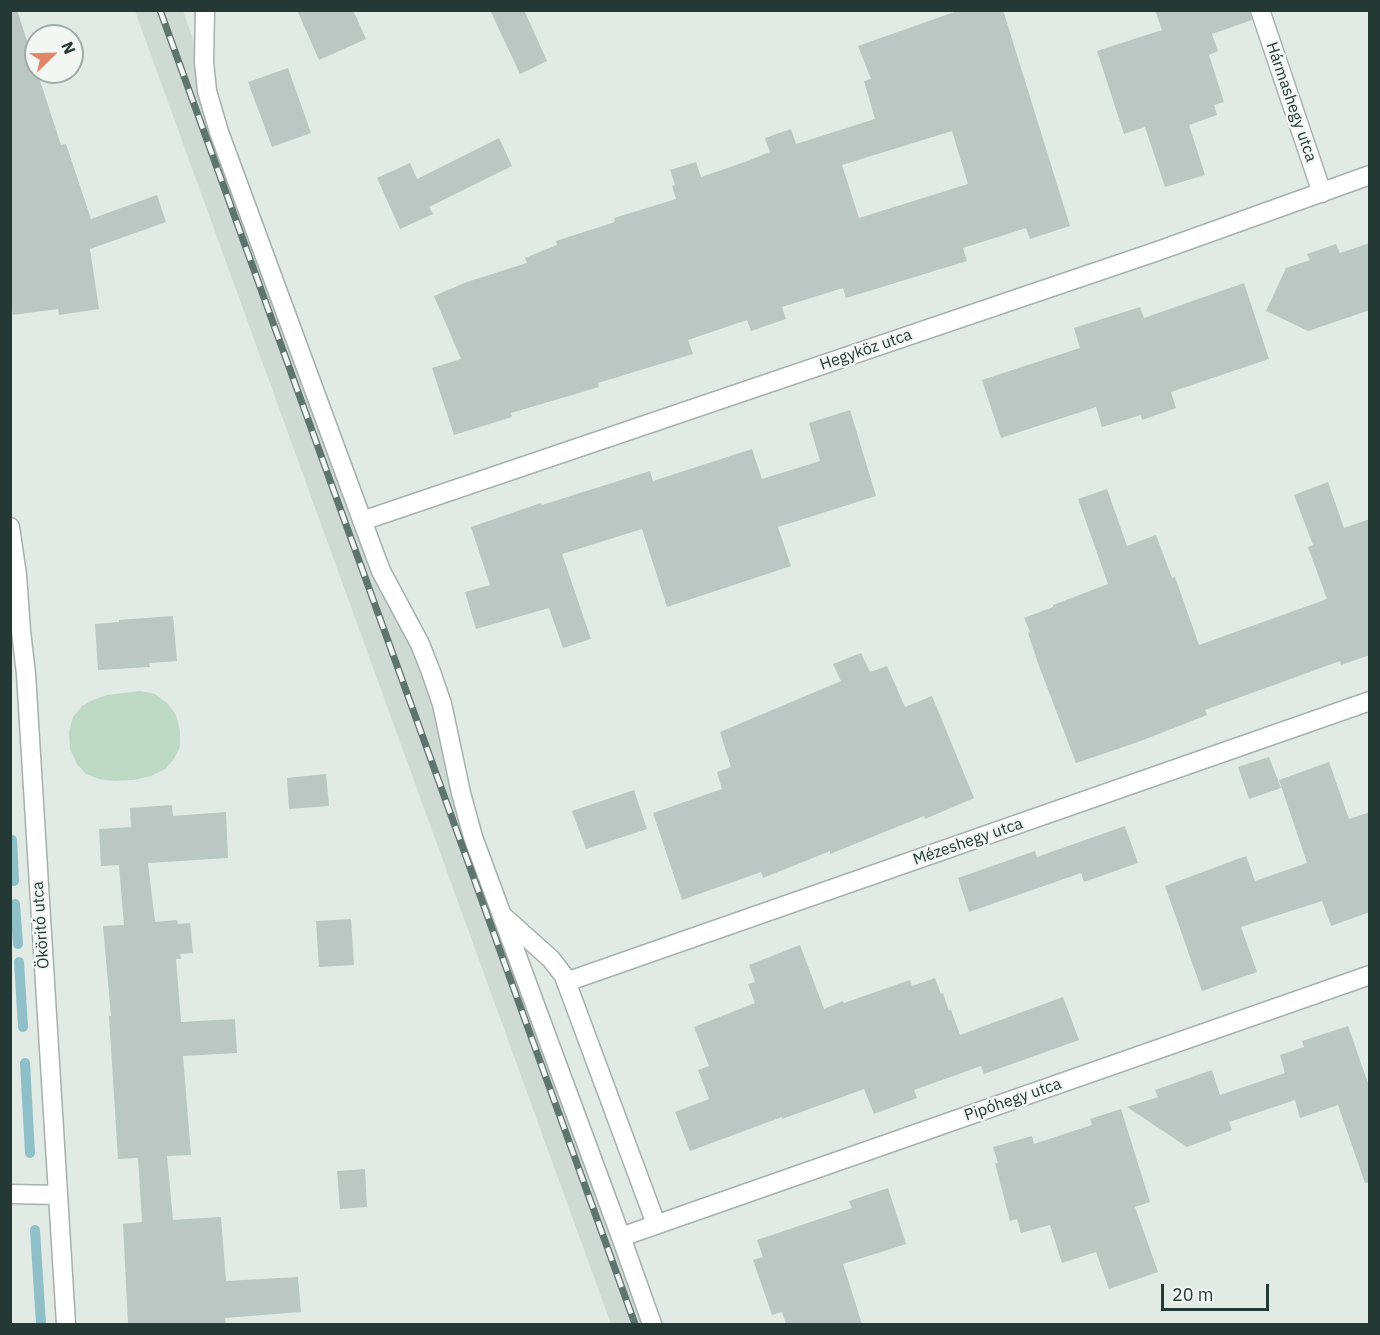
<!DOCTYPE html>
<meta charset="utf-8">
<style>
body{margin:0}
#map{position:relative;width:1380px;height:1335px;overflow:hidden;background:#e2eae6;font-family:"IBM Plex Sans",sans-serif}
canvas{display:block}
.frame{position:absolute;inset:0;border:12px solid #243933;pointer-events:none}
.north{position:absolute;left:24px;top:24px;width:60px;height:60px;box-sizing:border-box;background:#f2f7f4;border:2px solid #a0aba7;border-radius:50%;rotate:67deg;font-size:16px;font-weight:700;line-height:24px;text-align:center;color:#243933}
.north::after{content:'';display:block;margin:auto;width:21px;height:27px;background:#e28668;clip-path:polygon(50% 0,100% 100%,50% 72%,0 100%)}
.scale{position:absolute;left:1161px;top:1284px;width:108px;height:27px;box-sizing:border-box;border:3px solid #243933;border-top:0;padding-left:8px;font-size:18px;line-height:21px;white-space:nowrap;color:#243933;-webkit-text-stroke:4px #f2f7f4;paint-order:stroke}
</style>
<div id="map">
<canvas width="1380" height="1335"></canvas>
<div class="frame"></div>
<div class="north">N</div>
<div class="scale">20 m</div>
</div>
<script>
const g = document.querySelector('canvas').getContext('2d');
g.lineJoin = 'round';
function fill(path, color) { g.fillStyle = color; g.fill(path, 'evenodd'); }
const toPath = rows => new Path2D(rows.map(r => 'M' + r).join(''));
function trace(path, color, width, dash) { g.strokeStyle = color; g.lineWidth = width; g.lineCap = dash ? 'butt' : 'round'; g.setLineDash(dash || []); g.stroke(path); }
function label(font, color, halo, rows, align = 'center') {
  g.font = font + ' "IBM Plex Sans",sans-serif'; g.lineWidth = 5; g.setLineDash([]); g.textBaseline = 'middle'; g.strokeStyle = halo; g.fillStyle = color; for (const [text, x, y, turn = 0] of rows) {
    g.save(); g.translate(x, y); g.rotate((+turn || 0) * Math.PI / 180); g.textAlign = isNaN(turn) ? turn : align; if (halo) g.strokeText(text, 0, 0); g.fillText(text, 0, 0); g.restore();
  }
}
const built = toPath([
 [135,11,183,11,659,1324,611,1324]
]);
const green = toPath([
 [140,691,155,694,167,703,176,715,180,731,180,747,174,759,165,769,151,776,134,780,115,781,99,779,86,774,77,764,70,749,69,732,73,717,82,706,93,700,107,695]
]);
const stream = toPath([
 [12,840,14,881],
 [15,904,18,944],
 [19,962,23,1027],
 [25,1063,30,1153],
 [35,1230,41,1324]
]);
const building = toPath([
 [10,10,17,10,61,145,66,144,91,219,157,195,166,222,90,249,99,309,59,315,58,309,13,315,10,300],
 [297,10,353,10,366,39,319,60],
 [490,10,524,10,547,61,520,74],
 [960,10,1003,10,1070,226,1030,239,1026,228,963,248,967,261,846,298,843,288,782,307,786,319,751,331,747,320,688,340,693,354,598,383,599,387,511,413,512,417,454,435,432,368,461,359,434,296,467,282,527,263,525,258,557,245,556,241,615,222,614,218,676,199,672,186,675,185,670,170,696,162,701,177,745,162,770,152,765,138,791,129,796,144,875,119,864,81,871,79,858,46],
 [952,131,968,184,859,218,842,165],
 [1155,10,1249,10,1252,20,1212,34,1218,51,1209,55,1224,102,1214,105,1217,115,1189,125,1205,175,1165,187,1145,127,1124,134,1097,51,1162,30],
 [288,68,311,133,272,147,248,82],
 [499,138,512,166,429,207,433,214,400,229,377,178,410,163,417,179],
 [1370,243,1370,310,1308,331,1266,311,1286,268,1310,260,1307,254,1336,244,1340,253],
 [1244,283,1269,359,1171,392,1176,408,1142,420,1141,415,1102,427,1096,407,1001,438,982,380,1080,348,1074,328,1140,307,1144,318],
 [850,410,876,496,778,527,791,566,667,607,642,529,562,554,591,639,563,648,549,608,476,629,465,592,490,585,471,527,541,503,542,505,650,471,653,481,752,449,762,479,820,461,809,423],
 [1328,482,1344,528,1370,519,1370,655,1341,665,1340,661,1205,710,1207,715,1138,742,1076,763,1039,666,1028,633,1030,632,1024,618,1053,607,1053,605,1108,584,1078,499,1107,489,1127,546,1156,535,1172,578,1175,577,1199,645,1327,599,1308,547,1313,545,1294,495],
 [173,616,177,661,149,663,150,667,98,670,95,624,119,622,119,620],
 [861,653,870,672,887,666,905,707,932,696,974,798,925,819,924,816,830,854,830,851,763,878,761,872,682,900,653,813,722,789,717,772,731,767,720,732,841,681,833,664],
 [1269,757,1281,788,1249,799,1238,767],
 [1329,762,1349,819,1370,812,1370,912,1331,926,1322,901,1241,927,1257,972,1202,991,1165,886,1246,856,1255,881,1307,863,1279,780],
 [326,774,329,806,289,809,287,778],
 [634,790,647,829,586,849,572,811],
 [172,805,173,816,226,812,228,858,148,863,155,922,177,920,178,924,190,923,193,953,180,954,181,959,176,959,181,1022,235,1019,237,1053,183,1056,191,1155,167,1156,173,1220,221,1217,226,1281,298,1277,301,1312,225,1318,226,1324,128,1324,123,1224,142,1222,138,1158,118,1159,109,1016,111,1016,103,926,124,925,119,865,101,866,99,829,131,827,130,808],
 [1125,826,1138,863,1084,882,1081,873,969,912,958,878,1035,851,1037,857],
 [351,919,354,965,319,967,316,921],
 [800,945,824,1009,843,1001,844,1003,910,980,912,986,935,978,941,994,943,993,949,1011,951,1010,960,1035,1063,997,1079,1040,984,1074,981,1066,914,1090,917,1098,874,1114,864,1089,782,1119,782,1117,690,1151,675,1112,709,1099,698,1070,709,1066,694,1027,755,1003,748,984,755,982,749,965],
 [1348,1026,1370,1089,1370,1182,1365,1183,1338,1105,1300,1118,1295,1100,1229,1122,1232,1130,1187,1147,1127,1107,1158,1097,1155,1090,1212,1070,1220,1095,1285,1073,1280,1055,1304,1047,1302,1041],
 [1121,1109,1150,1202,1135,1207,1158,1272,1109,1289,1096,1252,1062,1263,1050,1225,1021,1233,1017,1219,1010,1221,995,1163,998,1163,993,1147,1032,1136,1034,1144,1092,1125,1090,1119],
 [365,1169,367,1207,340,1209,337,1171],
 [888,1188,906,1244,843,1264,862,1324,786,1324,782,1312,772,1315,753,1260,763,1257,757,1240,852,1208,849,1201]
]);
const minor = toPath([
 [205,10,204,62,207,91,219,132,372,547,381,571,420,644,431,672,442,704,461,793,473,837,621,1237,652,1324],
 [1260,10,1322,193],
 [362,521,1155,252,1370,175],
 [10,527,17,575,21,631,26,674,66,1324],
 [504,917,551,959,564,976,656,1224],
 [566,982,1370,701],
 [10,1194,58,1195],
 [621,1237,1370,975]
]);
const rail = toPath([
 [160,10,635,1324]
]);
const streetNames = [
 ["Hármashegy utca",1291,102,71],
 ["Hegyköz utca",866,350,-19],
 ["Mézeshegy utca",968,842,-19],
 ["Ököritó utca",41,925,-94],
 ["Pipóhegy utca",1013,1100,-19]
];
fill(built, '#d0dad5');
fill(green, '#bdd9c5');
trace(stream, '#8fc0c9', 10);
fill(building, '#bac7c2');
trace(minor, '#a5b1ad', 21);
trace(minor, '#fff', 18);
trace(rail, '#5e746f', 7);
trace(rail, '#f2f7f4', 4.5, [14]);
label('16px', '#243933', '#f2f7f4', streetNames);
</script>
